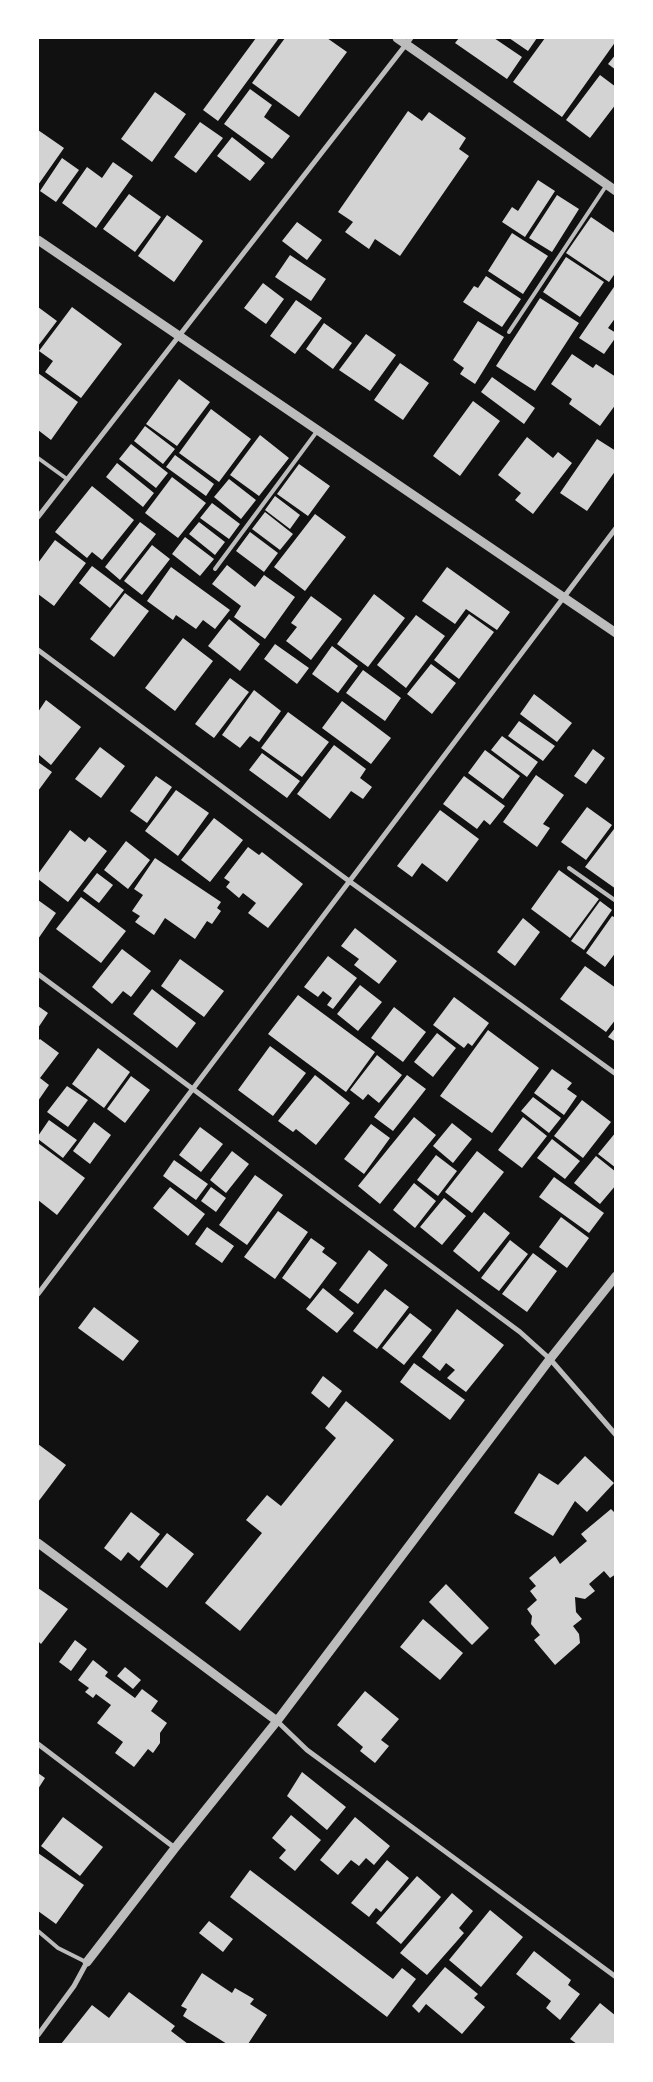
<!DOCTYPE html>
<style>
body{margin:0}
#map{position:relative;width:653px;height:2082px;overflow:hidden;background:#111;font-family:"Noto Sans",sans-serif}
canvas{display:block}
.frame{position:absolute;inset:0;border:39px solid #fff;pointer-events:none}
</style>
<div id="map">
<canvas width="653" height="2082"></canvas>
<div class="frame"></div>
</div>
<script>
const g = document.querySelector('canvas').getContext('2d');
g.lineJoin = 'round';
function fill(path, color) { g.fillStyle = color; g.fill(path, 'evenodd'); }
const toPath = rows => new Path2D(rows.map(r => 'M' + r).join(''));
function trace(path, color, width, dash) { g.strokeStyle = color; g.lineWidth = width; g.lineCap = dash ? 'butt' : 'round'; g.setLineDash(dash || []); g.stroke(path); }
const building = toPath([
 [256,38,279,38,218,121,203,110],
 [285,38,327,38,347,52,299,117,252,83],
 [459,38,494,38,522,57,507,79,455,43],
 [509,38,537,38,528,51],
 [545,38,616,38,616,41,562,117,513,82],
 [616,54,616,70,608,64],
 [600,75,616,87,616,104,590,138,566,120],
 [250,89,272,105,264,117,290,136,272,159,224,124],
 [155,92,186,114,152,162,121,139],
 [408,111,422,121,429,112,466,138,459,149,469,156,400,256,375,239,369,249,345,232,353,222,338,212],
 [200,122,223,138,196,173,174,157],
 [38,130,64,148,38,185],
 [232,137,265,163,250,181,217,156],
 [62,158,79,170,56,202,40,191],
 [113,162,133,176,96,228,62,203,87,167,102,178],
 [538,180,555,191,525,237,502,222,512,207,518,211],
 [129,194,161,217,135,252,103,229],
 [557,195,579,209,552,252,529,238],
 [167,215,203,241,174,282,138,256],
 [591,217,616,234,616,272,609,282,566,253],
 [297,222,322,240,307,260,282,241],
 [512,233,548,256,523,294,488,271],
 [290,255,326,279,311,301,275,277],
 [566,257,604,282,580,317,543,292],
 [486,276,521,299,502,327,463,302,474,286,478,288],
 [263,283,284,299,266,324,244,308],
 [616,284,616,317,608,328,616,333,616,337,604,354,579,338],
 [540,298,579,323,535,391,496,366],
 [296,300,322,318,295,354,270,336],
 [38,307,57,321,38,346],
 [72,307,122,344,81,398,45,372,53,361,39,351],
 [478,321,504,337,475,384,460,374,464,368,453,360],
 [324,323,352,343,333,369,306,349],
 [366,334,396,355,370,391,339,370],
 [572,354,593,368,596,364,616,377,616,404,600,426,569,404,572,399,551,384],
 [400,363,429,383,403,420,374,400],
 [38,373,78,402,51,440,38,430],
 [492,377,535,408,524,424,481,392],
 [179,379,210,402,177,446,146,424],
 [473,401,500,421,460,476,433,456],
 [211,409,251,439,219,482,179,453],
 [145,426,175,449,163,464,134,441],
 [260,435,289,458,259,496,230,475],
 [527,437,553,458,558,452,572,463,533,514,515,500,521,493,498,475],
 [597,439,616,451,616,470,587,511,560,493],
 [131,444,168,473,156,488,119,459],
 [175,455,214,484,206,496,166,467],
 [117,463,154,493,143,507,106,477],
 [299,464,330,486,308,516,277,494],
 [172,477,206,503,178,538,145,513],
 [229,479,256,500,241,519,214,497],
 [92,486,134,520,102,560,92,552,87,558,55,532],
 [275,496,300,515,290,529,265,510],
 [212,503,240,524,229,539,200,518],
 [265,512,293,534,280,550,252,529],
 [315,514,346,537,305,591,274,567],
 [140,522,156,534,120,580,105,567],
 [199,522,225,542,215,555,189,534],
 [250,532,278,553,264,572,236,551],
 [185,537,214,559,200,576,172,554],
 [55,540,86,563,54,606,38,594,38,563],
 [152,545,170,559,142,595,124,581],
 [227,565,255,587,264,575,295,597,265,639,234,617,241,606,212,584],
 [92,566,124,590,110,608,79,583],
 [171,567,230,610,215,629,203,620,196,629,176,615,173,620,147,601],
 [447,567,510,612,497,630,466,609,455,624,422,601],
 [125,593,149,611,114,657,90,639],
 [374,594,405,618,368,667,337,644],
 [311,596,342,619,311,660,286,641,297,627,291,623],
 [469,614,494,632,459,679,434,660],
 [416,615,445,636,406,688,377,665],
 [229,619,260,644,240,671,208,646],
 [183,638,213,661,175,711,145,688],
 [275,644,309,668,297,684,264,659],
 [332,646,358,666,338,693,312,674],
 [431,664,456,683,432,714,407,694],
 [363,670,401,698,385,721,346,693],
 [230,678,249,692,214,738,195,724],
 [254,690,281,711,259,742,250,736,240,748,222,735],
 [534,694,572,723,557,742,520,714],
 [46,700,81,727,51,765,38,754,38,712],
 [342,701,391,738,371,764,322,728],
 [288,712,329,742,302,777,261,748],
 [519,721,555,746,543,761,508,736],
 [502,736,538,762,527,777,491,750],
 [334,745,366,769,360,778,372,787,363,799,351,791,330,819,297,794],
 [100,747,125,766,101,798,75,779],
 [593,749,605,758,586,784,574,776],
 [485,750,520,776,503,799,468,773],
 [262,753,300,781,287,798,249,770],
 [38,762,52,772,38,791],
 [536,775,564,795,543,824,550,828,537,847,503,822],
 [156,776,172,787,147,823,130,811],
 [464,776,505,806,490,825,484,820,477,829,443,804],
 [176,790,209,813,178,856,145,831],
 [587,807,612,825,586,860,561,842],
 [440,810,479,839,447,882,422,863,412,877,397,866],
 [214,818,243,840,210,882,181,860],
 [614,829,616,830,616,889,585,867],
 [70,830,85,842,89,837,107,851,68,902,38,879,38,874],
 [126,841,150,860,128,889,104,870],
 [248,847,259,855,262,852,303,884,268,928,248,913,256,903,243,893,239,898,226,887,230,882,224,878],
 [155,858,221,902,217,908,221,911,212,924,207,921,195,939,165,918,154,935,135,922,140,916,132,911,143,895,134,889],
 [559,870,599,899,570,938,531,909],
 [97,873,113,885,99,903,83,891],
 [81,897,126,931,101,963,56,929],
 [38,900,56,913,38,939],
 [600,901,612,910,584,950,571,941],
 [612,916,616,918,616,952,605,967,586,953],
 [523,918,540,932,515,966,497,952],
 [355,928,397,961,379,984,354,965,359,959,341,946],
 [122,949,151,971,131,997,123,991,112,1004,92,987],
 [328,956,357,978,333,1009,327,1005,332,998,323,991,318,997,304,987],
 [180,959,224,991,204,1017,161,986],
 [585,966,616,988,616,1019,606,1032,560,999],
 [360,985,382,1002,358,1031,337,1014],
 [152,989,196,1023,177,1048,133,1014],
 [298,995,375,1052,346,1092,268,1034],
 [454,997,489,1023,472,1046,468,1043,464,1048,433,1025],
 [38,1006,48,1013,38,1028],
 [394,1007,426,1032,403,1062,371,1038],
 [616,1027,616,1042,608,1037],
 [488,1030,539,1068,492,1133,440,1096],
 [437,1033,456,1048,433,1077,414,1062],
 [40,1039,59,1053,40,1078,49,1085,38,1101,38,1041],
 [270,1046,306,1073,273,1116,238,1090],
 [98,1048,130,1072,104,1108,72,1084],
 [377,1055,402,1075,379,1103,368,1094,363,1100,350,1090],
 [552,1069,572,1083,567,1089,577,1096,564,1115,534,1093],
 [315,1075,350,1103,316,1145,296,1129,293,1132,278,1121],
 [407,1075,426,1089,393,1131,374,1117],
 [131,1076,150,1090,125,1123,107,1109],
 [67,1086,88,1100,68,1127,47,1112],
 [533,1097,561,1118,549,1133,521,1111],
 [582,1100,611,1122,583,1158,554,1136],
 [414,1117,436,1135,380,1204,358,1186],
 [523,1117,547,1136,522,1168,498,1150],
 [49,1120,77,1140,63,1158,38,1139,38,1136],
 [94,1122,111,1135,90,1164,73,1151],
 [452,1123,472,1139,453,1163,433,1146],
 [371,1124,390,1138,364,1174,344,1159],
 [200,1127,223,1144,201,1172,179,1155],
 [616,1132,616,1168,598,1154],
 [552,1139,580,1161,565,1179,537,1158],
 [38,1143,85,1178,57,1215,38,1200],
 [232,1151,249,1164,226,1193,210,1180],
 [477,1151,504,1172,472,1213,445,1192],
 [436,1155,457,1171,438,1196,417,1180],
 [596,1156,616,1172,616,1185,600,1204,574,1183],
 [174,1160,208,1184,196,1200,163,1176],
 [255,1175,283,1195,247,1245,219,1225],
 [554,1177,604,1213,589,1233,539,1197],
 [414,1183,436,1201,415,1228,393,1210],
 [170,1187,205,1214,188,1236,153,1208],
 [211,1187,226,1198,216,1212,201,1201],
 [444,1198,466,1216,442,1245,420,1227],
 [278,1211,308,1232,275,1279,244,1257],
 [484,1212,510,1233,479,1272,453,1251],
 [561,1217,589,1238,567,1268,539,1247],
 [207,1227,234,1246,222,1263,195,1244],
 [311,1238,325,1248,322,1252,337,1263,310,1299,282,1278],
 [510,1240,528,1254,499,1291,481,1278],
 [369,1250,388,1265,358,1304,339,1290],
 [533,1253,557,1271,527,1312,502,1294],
 [323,1288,354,1313,337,1333,306,1309],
 [385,1289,409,1307,377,1349,353,1331],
 [94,1307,139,1341,123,1361,78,1328],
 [457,1309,504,1345,466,1392,447,1378,455,1370,446,1363,440,1371,422,1357],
 [410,1313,432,1330,404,1365,382,1348],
 [414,1363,465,1400,450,1420,400,1382],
 [323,1376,342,1391,329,1408,311,1393],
 [346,1401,394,1440,240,1631,205,1603,262,1533,246,1520,267,1495,281,1506,336,1438,325,1428],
 [38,1444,66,1465,38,1502],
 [585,1456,614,1483,587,1512,575,1501,553,1536,514,1513,539,1473,558,1485],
 [611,1509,616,1514,616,1574,610,1578,604,1571,589,1584,595,1591,585,1599,575,1597,576,1612,582,1619,573,1626,579,1634,580,1643,555,1665,534,1640,540,1635,531,1624,532,1616,527,1609,537,1600,530,1591,536,1586,529,1578,555,1556,560,1564,587,1541,581,1534],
 [131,1512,160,1534,139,1561,128,1552,121,1561,104,1548],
 [167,1533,194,1554,167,1588,140,1567],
 [446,1584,489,1628,472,1645,429,1602],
 [38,1588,68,1609,41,1644,38,1641],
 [423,1619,463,1653,440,1680,400,1647],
 [75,1640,87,1649,71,1671,59,1662],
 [93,1660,108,1672,105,1676,135,1698,142,1689,158,1701,151,1711,167,1723,160,1733,160,1743,153,1753,148,1749,134,1767,115,1753,123,1742,97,1723,111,1705,96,1694,93,1698,85,1692,89,1688,78,1680],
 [125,1667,141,1680,133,1689,117,1676],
 [365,1691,399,1719,381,1740,389,1746,375,1763,360,1751,363,1747,337,1725],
 [302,1772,346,1807,327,1830,287,1796],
 [38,1773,45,1778,38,1789],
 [291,1815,321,1840,295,1871,279,1858,286,1850,272,1838],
 [63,1817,103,1847,80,1876,41,1846],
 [355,1817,390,1846,374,1865,366,1858,359,1866,351,1860,338,1875,320,1860],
 [38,1853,84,1885,56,1924,38,1911],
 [387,1860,409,1878,381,1912,376,1908,369,1917,351,1903],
 [250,1870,393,1979,402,1968,416,1979,387,2017,230,1897],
 [417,1876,441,1897,401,1944,376,1923],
 [452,1893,473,1911,459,1928,464,1933,427,1975,400,1953],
 [490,1910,523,1937,481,1987,449,1960],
 [209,1921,233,1939,223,1952,199,1933],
 [534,1951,571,1980,568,1985,580,1994,560,2020,546,2008,551,2001,516,1974],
 [445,1967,478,1994,474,1998,485,2007,462,2034,426,2004,419,2013,412,2006],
 [202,1973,232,1993,235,1988,254,1999,250,2004,267,2015,248,2044,227,2044,183,2016,187,2009,181,2006],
 [129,1992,175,2026,171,2031,188,2044,61,2044,92,2005,109,2018],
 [600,2003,616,2016,616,2044,577,2044,570,2039]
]);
const service = toPath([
 [509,332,606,186],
 [38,458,67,479],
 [215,569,318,430],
 [569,868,616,901],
 [38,1931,58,1948,86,1962]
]);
const minor = toPath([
 [38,517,411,38],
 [38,650,349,881,616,1074],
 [38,974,520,1332,550,1359,616,1435],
 [38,1294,616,528],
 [277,1721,307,1750,616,1977],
 [38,1744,175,1848],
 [38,2035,74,1986,87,1962]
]);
const tertiary = toPath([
 [397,38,616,191],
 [38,240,616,633],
 [38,1543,277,1721],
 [87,1962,175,1848,277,1721,550,1359,616,1276]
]);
fill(building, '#d3d3d3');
trace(service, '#bcbcbc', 4);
trace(minor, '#bcbcbc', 5);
trace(tertiary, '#bcbcbc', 9);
</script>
